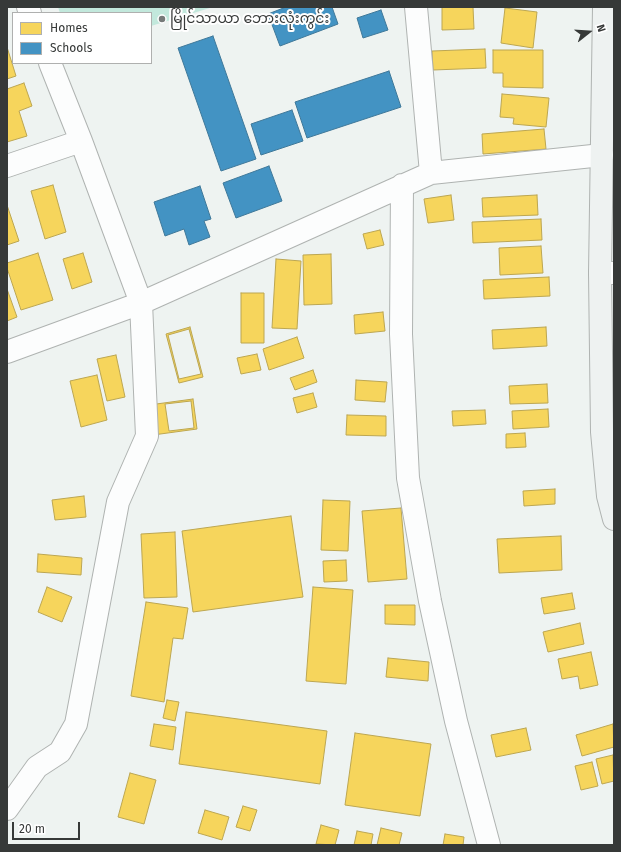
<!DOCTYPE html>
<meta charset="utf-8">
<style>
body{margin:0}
#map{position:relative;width:621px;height:852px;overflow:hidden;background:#eef3f1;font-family:"Fira Sans",sans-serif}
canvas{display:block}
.frame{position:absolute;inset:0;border:8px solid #363938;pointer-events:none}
.legend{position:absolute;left:12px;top:12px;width:140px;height:52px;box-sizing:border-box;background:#fff;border:1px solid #afb0af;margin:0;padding:5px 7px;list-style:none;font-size:12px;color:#363938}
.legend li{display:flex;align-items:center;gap:8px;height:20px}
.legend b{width:20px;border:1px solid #afb0af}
.north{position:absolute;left:569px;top:12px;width:40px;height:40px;-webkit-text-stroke:3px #fff;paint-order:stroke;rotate:73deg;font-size:11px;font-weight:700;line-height:16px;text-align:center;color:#363938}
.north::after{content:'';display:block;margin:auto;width:14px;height:18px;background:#363938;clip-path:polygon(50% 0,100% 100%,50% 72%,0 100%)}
.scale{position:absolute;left:12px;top:822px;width:68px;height:18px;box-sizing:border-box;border:2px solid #363938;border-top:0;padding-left:5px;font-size:12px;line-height:14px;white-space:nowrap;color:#363938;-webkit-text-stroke:3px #fff;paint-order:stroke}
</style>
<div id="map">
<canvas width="621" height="852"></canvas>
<div class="frame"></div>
<ul class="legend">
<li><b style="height:11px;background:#f6d55c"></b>Homes</li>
<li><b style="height:11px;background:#4393c3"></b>Schools</li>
</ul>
<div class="north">N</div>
<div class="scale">20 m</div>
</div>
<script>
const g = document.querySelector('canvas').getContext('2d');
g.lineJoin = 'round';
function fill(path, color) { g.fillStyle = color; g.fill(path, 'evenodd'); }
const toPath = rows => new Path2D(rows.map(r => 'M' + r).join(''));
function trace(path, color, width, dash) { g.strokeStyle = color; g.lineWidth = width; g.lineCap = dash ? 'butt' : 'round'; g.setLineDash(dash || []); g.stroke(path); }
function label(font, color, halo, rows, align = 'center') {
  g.font = font + ' "Fira Sans","Noto Sans Myanmar",sans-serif'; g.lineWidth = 4; g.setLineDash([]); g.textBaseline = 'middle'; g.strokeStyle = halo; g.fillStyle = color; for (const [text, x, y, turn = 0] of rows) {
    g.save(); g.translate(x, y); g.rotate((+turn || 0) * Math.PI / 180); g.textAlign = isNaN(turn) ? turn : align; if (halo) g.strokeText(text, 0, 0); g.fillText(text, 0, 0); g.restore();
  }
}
const green = toPath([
 [58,7,213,7,151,26,151,13,60,13]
]);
const homes = toPath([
 [442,7,473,7,474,29,442,30,442,7],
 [505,8,537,12,533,48,501,43,505,8],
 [7,47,16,76,7,79,7,47],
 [485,49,486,68,433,70,432,51,485,49],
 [493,50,543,50,543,88,503,87,503,73,493,73,493,50],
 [24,83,32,106,19,111,27,136,7,142,7,89,24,83],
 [502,94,549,98,546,127,513,124,514,118,500,117,502,94],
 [544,129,546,149,483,154,482,134,544,129],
 [53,185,66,232,45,239,31,191,53,185],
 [451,195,454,220,428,223,424,199,451,195],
 [537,195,538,215,483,217,482,198,537,195],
 [7,205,19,241,7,245,7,205],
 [541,219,542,240,473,243,472,222,541,219],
 [380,230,384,245,367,249,363,234,380,230],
 [541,246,543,273,500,275,499,248,541,246],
 [38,253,53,300,21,310,7,268,7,263,38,253],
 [83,253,92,282,72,289,63,259,83,253],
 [331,254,332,304,304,305,303,255,331,254],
 [276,259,301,261,297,329,272,328,276,259],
 [549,277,550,296,484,299,483,280,549,277],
 [7,289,17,317,7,321,7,289],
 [241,293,264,293,264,343,241,343,241,293],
 [383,312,385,331,355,334,354,315,383,312],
 [190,327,203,377,179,383,166,334,190,327],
 [546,327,547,346,493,349,492,330,546,327],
 [189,329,201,374,179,379,168,335,189,329],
 [297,337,304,358,269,370,263,349,297,337],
 [257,354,261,370,241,374,237,358,257,354],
 [116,355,125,397,107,401,97,359,116,355],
 [313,370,317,382,295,390,290,378,313,370],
 [97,375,107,420,81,427,70,381,97,375],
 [356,380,387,382,385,402,355,400,356,380],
 [547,384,548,403,510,404,509,386,547,384],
 [313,393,317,407,297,413,293,398,313,393],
 [193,399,197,429,153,435,149,405,193,399],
 [191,401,194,428,169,431,165,404,191,401],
 [548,409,549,427,513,429,512,411,548,409],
 [485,410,486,424,453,426,452,411,485,410],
 [347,415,386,416,386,436,346,435,347,415],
 [525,433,526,447,506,448,506,434,525,433],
 [555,489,555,504,524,506,523,491,555,489],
 [84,496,86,517,55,520,52,500,84,496],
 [323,500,350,501,348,551,321,550,323,500],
 [401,508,407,579,368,582,362,511,401,508],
 [291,516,303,597,193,612,182,531,291,516],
 [175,532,177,597,144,598,141,534,175,532],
 [561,536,562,570,499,573,497,539,561,536],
 [38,554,82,558,81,575,37,572,38,554],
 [346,560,347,581,324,582,323,561,346,560],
 [47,587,72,597,62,622,38,612,47,587],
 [313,587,353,590,346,684,306,681,313,587],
 [572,593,575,609,544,614,541,598,572,593],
 [146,602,188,608,183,639,173,638,164,702,131,696,146,602],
 [385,605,415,605,415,625,385,624,385,605],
 [580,623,584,644,548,652,543,632,580,623],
 [591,652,598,685,580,689,578,676,562,679,558,659,591,652],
 [388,658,429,662,428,681,386,677,388,658],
 [167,700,179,702,175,721,163,718,167,700],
 [186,712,327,731,320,784,179,764,186,712],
 [154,724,176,727,173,750,150,746,154,724],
 [613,724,614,747,582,756,576,735,613,724],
 [526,728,531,750,496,757,491,735,526,728],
 [355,733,431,744,420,816,345,805,355,733],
 [613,755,614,781,602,784,596,759,613,755],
 [592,762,598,786,581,790,575,766,592,762],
 [130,773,156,780,144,824,118,817,130,773],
 [243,806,257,810,250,831,236,827,243,806],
 [205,810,229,817,222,840,198,833,205,810],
 [321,825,339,830,335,845,316,844,321,825],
 [381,828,402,833,399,845,377,845,381,828],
 [357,831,373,834,371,845,354,845,357,831],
 [445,834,464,837,463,845,443,845,445,834]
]);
const schools = toPath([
 [286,7,332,7,338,24,280,46,268,14,286,7],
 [381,10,388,30,363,38,357,18,381,10],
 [213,36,256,159,221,171,178,48,213,36],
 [389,71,401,107,307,138,295,102,389,71],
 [292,110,303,141,261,155,251,124,292,110],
 [269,166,282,201,236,218,223,183,269,166],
 [200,186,211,219,204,221,210,237,189,245,184,229,165,236,154,202,200,186]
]);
const street = toPath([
 [28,7,30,13],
 [416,7,431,173],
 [7,166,81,141],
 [402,185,401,334,408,478,430,601,456,721,489,845],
 [600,273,614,273],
 [7,352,141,303,431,173,602,155],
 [7,809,37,767,60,752,76,724,118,502,147,436,141,303,81,141,50,63]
]);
const secondary = toPath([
 [604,7,600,273,602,432,608,496,614,519]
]);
const markers = [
 [162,19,4,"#767a79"]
];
const poiNames = [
 ["မြိုင်သာယာ ဘေားလုံးကွင်း",170,19]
];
fill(green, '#c2e8dc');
fill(homes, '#f6d55c');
trace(homes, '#bca651', 1);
fill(schools, '#4393c3');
trace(schools, '#3f7899', 1);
trace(street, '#afb3b1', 24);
trace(secondary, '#afb3b1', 24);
trace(street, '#fcfdfd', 22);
trace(secondary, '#eef2f1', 22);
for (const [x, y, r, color] of markers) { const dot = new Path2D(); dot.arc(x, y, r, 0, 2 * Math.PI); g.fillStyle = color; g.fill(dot); trace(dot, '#fff', 1.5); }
label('14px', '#363938', '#fff', poiNames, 'left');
</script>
